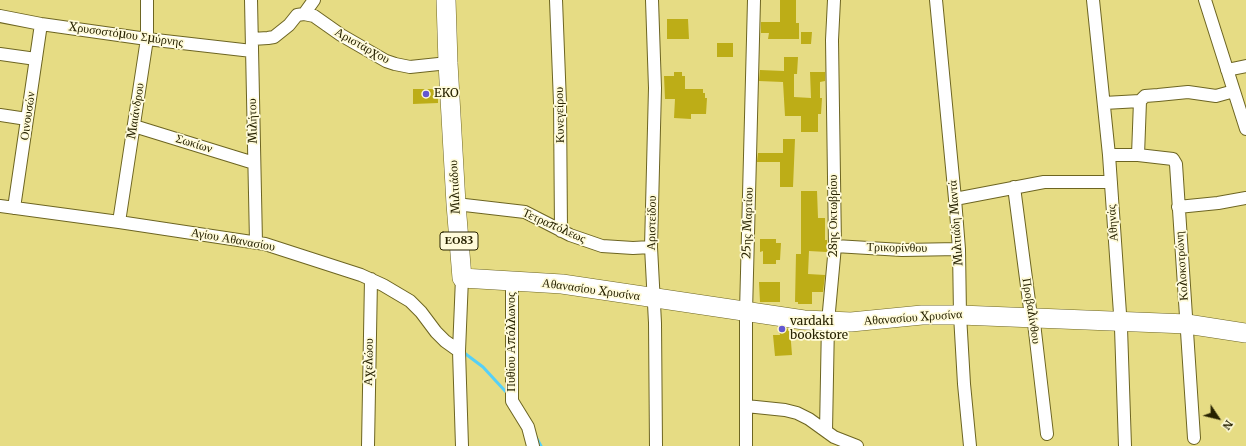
<!DOCTYPE html>
<meta charset="utf-8">
<style>
body{margin:0}
#map{position:relative;width:1246px;height:446px;overflow:hidden;background:#e6dc84;font-family:Merriweather,serif}
canvas{display:block}
.north{position:absolute;left:1198px;top:398px;width:40px;height:40px;-webkit-text-stroke:3px #fffbda;paint-order:stroke;rotate:125deg;font-size:11px;font-weight:700;line-height:16px;text-align:center;color:#272200}
.north::after{content:'';display:block;margin:auto;width:14px;height:18px;background:#272200;clip-path:polygon(50% 0,100% 100%,50% 72%,0 100%)}
</style>
<div id="map">
<canvas width="1246" height="446"></canvas>
<div class="north">N</div>
</div>
<script>
const g = document.querySelector('canvas').getContext('2d');
g.lineJoin = 'round';
const toPath = rows => new Path2D(rows.map(r => 'M' + r).join(''));
function trace(path, color, width, dash) { g.strokeStyle = color; g.lineWidth = width; g.lineCap = dash ? 'butt' : 'round'; g.setLineDash(dash || []); g.stroke(path); }
function fill(path, color) { g.fillStyle = color; g.fill(path, 'evenodd'); }
function label(font, color, halo, rows, align = 'center') {
  g.font = font + ' Merriweather,serif'; g.lineWidth = 3.5; g.setLineDash([]); g.textBaseline = 'middle'; g.strokeStyle = halo; g.fillStyle = color; for (const [text, x, y, turn = 0] of rows) {
    g.save(); g.translate(x, y); g.rotate((+turn || 0) * Math.PI / 180); g.textAlign = isNaN(turn) ? turn : align; if (halo) g.strokeText(text, 0, 0); g.fillText(text, 0, 0); g.restore();
  }
}
const stream = toPath([
 [463,352,483,367,506,392],
 [536,437,541,446]
]);
const building = toPath([
 [780,0,796,0,796,23,799,23,799,39,768,39,769,33,761,33,761,22,780,22],
 [667,19,688,19,689,39,667,39],
 [801,32,812,32,811,44,801,44],
 [717,43,733,43,733,57,717,57],
 [784,57,798,57,797,74,794,74,794,97,811,98,810,72,825,72,825,81,820,82,820,98,822,98,821,114,818,114,818,132,801,132,801,116,785,116,783,82,759,81,760,70,784,71],
 [674,72,682,72,682,76,685,76,685,89,703,89,703,93,705,93,705,98,707,98,706,114,691,114,691,119,674,118,675,99,665,99,664,76,674,76],
 [413,89,438,89,438,103,413,104],
 [783,139,795,139,793,187,780,187,780,162,757,162,758,153,783,153],
 [801,191,817,191,818,218,825,218,825,240,827,240,827,252,809,251,808,274,825,275,823,292,812,292,812,304,798,304,798,302,795,302,796,254,801,254],
 [760,239,776,239,776,243,781,243,780,260,776,260,776,264,763,264,763,251,760,252],
 [759,282,780,282,780,302,760,302],
 [779,327,790,329,792,355,775,356,773,335,780,335]
]);
const street = toPath([
 [251,0,256,242],
 [556,0,560,103,561,231],
 [652,0,655,88,651,247,655,323,656,446],
 [936,0,955,199,959,249,960,315,964,384,970,446],
 [1093,0,1109,155,1121,328,1125,446],
 [1205,0,1246,129],
 [304,14,314,16,341,35,386,61,395,64,410,67,448,63],
 [0,16,41,24,147,39,252,51],
 [252,39,268,38,274,37,289,25,297,15,304,14,314,0],
 [0,54,36,59],
 [1227,70,1246,66],
 [1104,103,1140,101,1145,96,1158,95,1188,92,1216,96,1234,91],
 [0,115,27,119],
 [134,126,254,163],
 [1109,155,1138,155,1173,159,1176,164,1194,438],
 [1138,155,1140,101],
 [1014,187,1030,309,1034,323,1047,434],
 [955,199,1044,182,1111,182],
 [456,204,525,212,570,235,602,246,633,248,651,247],
 [0,206,119,222,265,244,361,275,383,285,410,301,421,312,436,332,445,341,459,351],
 [1178,207,1218,203,1246,198],
 [14,208,41,24],
 [119,222,147,39,147,0],
 [835,246,902,250,959,249],
 [462,278,459,351,462,446],
 [512,280,512,401,528,427,533,446],
 [746,406,785,410,797,413,809,419,834,437,857,446],
 [826,431,828,322,835,246,832,40,834,0],
 [368,446,371,279],
 [746,446,746,312,754,0]
]);
const primary = toPath([
 [446,0,448,63,456,204,462,278,562,284,804,320,851,322,922,315,960,315,1187,324,1246,333]
]);
const markers = [
 [426,94,4,"#6358d1"],
 [782,329,4,"#6358d1"]
];
const shields = [
 [459,241,38]
];
const shieldNames = [
 ["ΕΟ83",459,241]
];
const streetNames = [
 ["Χρυσοστόμου Σμύρνης",126,35,8],
 ["Αριστάρχου",362,46,29],
 ["Μαιάνδρου",136,111,-81],
 ["Κυνεγείρου",560,115,-91],
 ["Οινουσών",28,116,-82],
 ["Μιλήτου",253,121,-91],
 ["Σωκίων",194,144,17],
 ["Μιλτιάδου",455,187,-93],
 ["28ης Οκτωβρίου",834,216,-90],
 ["Αριστείδου",652,223,-89],
 ["25ης Μαρτίου",748,223,-88],
 ["Μιλτιάδη Μαντά",956,223,-94],
 ["Αθηνάς",1113,223,-94],
 ["Τετραπόλεως",554,226,24],
 ["Αγίου Αθανασίου",233,240,10],
 ["Τρικορίνθου",897,248,1],
 ["Κολοκοτρώνη",1182,266,-94],
 ["Αθανασίου Χρυσίνα",591,290,8],
 ["Προβαλίνθου",1031,311,81],
 ["Αθανασίου Χρυσίνα",913,318,-4],
 ["Πυθίου Απόλλωνος",512,342,-90],
 ["Αχελώου",369,362,-89]
];
const poiNames = [
 ["EKO",434,94],
 ["vardaki",790,322],
 ["bookstore",790,336]
];
trace(stream, '#56d0f7', 3);
fill(building, '#bdad17');
trace(street, '#6d6522', 14);
trace(primary, '#6d6522', 20);
trace(street, '#fff', 12);
trace(primary, '#fff', 19);
for (const [x, y, r, color] of markers) { const dot = new Path2D(); dot.arc(x, y, r, 0, 2 * Math.PI); g.fillStyle = color; g.fill(dot); trace(dot, '#fffbda', 1.5); }
for (const [x, y, w] of shields) { const box = new Path2D(); box.roundRect(x - w / 2, y - 9, w, 18, 3); g.fillStyle = '#fffbda'; g.fill(box); trace(box, '#272200', 1); }
label('bold 11px', '#272200', null, shieldNames);
label('12px', '#272200', '#fffbda', streetNames);
label('12px', '#272200', '#fffbda', poiNames, 'left');
</script>
